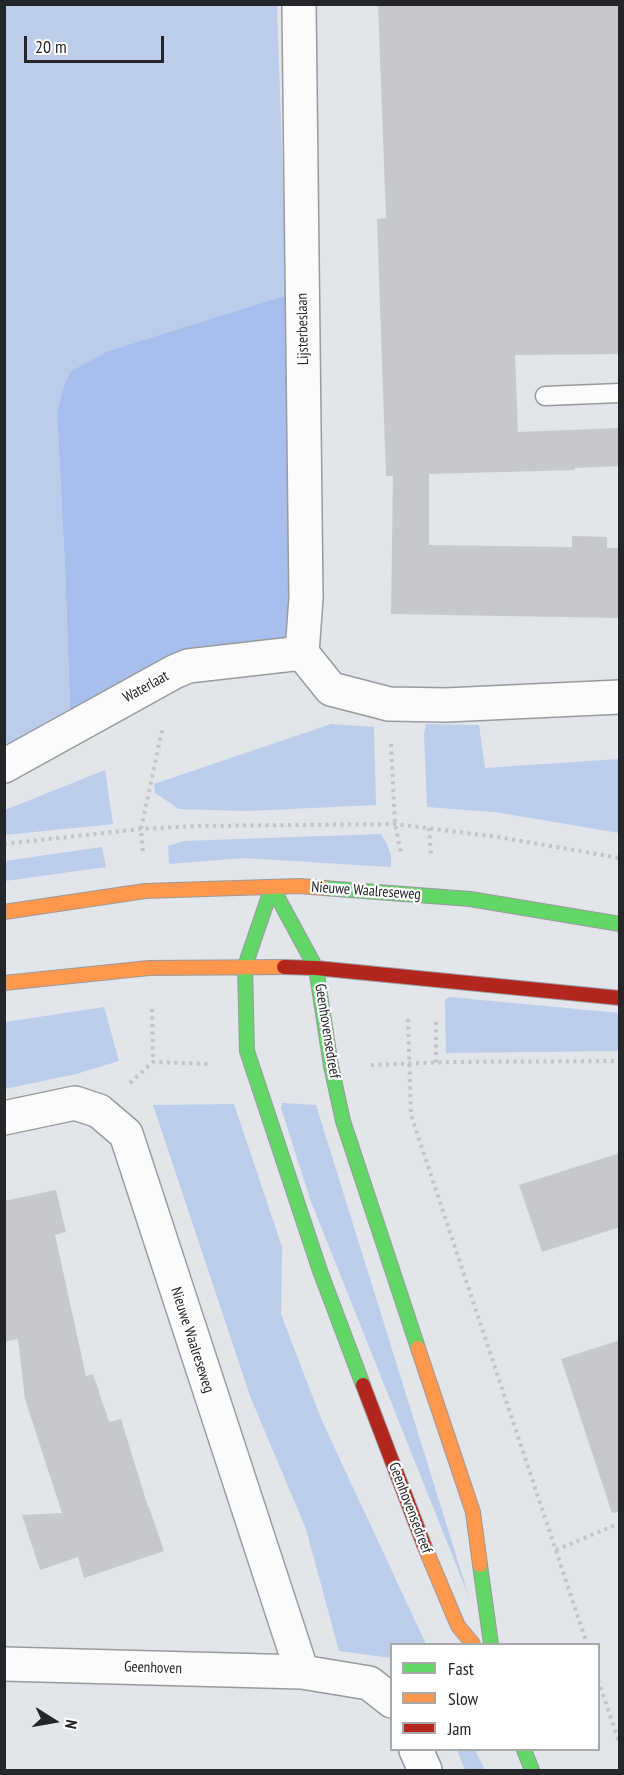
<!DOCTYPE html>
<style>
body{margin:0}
#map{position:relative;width:624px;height:1775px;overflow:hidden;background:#e2e5e9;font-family:"PT Sans Narrow",sans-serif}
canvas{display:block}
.frame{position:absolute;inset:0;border:6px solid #242629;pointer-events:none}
.legend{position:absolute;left:390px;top:1643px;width:210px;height:108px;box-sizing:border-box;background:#fff;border:2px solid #a7a8a9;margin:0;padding:8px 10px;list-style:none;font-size:18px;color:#242629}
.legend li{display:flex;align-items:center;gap:12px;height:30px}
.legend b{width:30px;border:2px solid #a7a8a9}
.north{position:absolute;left:24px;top:1691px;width:60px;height:60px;-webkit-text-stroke:4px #fff;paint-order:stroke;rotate:101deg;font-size:16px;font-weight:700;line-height:24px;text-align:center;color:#242629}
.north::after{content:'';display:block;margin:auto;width:21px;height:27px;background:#242629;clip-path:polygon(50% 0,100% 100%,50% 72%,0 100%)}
.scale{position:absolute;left:24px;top:36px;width:140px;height:27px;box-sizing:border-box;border:3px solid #242629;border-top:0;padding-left:8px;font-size:18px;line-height:21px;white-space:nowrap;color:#242629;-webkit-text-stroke:4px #fff;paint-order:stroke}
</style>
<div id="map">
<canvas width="624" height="1775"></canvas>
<div class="frame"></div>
<ul class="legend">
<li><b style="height:8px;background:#63d668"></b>Fast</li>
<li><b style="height:8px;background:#ff974d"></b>Slow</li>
<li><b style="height:8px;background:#b3261e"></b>Jam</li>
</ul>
<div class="north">N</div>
<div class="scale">20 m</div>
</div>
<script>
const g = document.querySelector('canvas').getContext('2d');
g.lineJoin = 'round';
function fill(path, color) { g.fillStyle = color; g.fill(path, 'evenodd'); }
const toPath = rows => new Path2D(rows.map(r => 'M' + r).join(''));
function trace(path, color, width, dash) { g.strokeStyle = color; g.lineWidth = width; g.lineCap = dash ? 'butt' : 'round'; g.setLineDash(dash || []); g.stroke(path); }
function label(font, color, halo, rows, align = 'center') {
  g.font = font + ' "PT Sans Narrow",sans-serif'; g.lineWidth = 4.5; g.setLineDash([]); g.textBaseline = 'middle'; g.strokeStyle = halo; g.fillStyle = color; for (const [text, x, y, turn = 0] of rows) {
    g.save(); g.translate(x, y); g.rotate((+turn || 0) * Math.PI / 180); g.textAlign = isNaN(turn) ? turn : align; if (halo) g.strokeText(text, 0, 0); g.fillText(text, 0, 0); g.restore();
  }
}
const green = toPath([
 [5,5,277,5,287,295,108,351,71,371,57,413,65,567,71,736,5,765],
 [331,724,374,727,376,805,247,811,179,809,155,793,154,784],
 [426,724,479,725,485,768,619,759,619,833,495,812,427,807,424,734],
 [105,770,113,824,5,835,5,810],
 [381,834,387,844,391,856,391,867,244,858,169,864,168,846,184,841],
 [102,847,106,867,5,881,5,861],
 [449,997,619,1013,619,1051,446,1053,445,1000],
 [104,1007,119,1061,76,1074,5,1089,5,1022],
 [282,1103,316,1105,469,1597,310,1199,281,1108],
 [234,1104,282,1247,281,1314,322,1421,426,1644,392,1644,391,1658,339,1651,306,1529,250,1396,153,1105],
 [457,1750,475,1750,485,1770,465,1770]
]);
const forest = toPath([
 [287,295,298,634,71,736,65,567,57,413,65,383,71,371,108,351]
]);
const building = toPath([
 [378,4,620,4,620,354,515,355,518,432,620,428,620,466,575,468,575,470,429,474,429,545,572,547,572,536,607,537,607,548,620,548,620,618,391,614,393,476,386,476,377,219,386,218],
 [620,1153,620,1227,542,1252,519,1185],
 [56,1190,66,1232,55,1235,86,1376,93,1374,109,1422,121,1419,148,1507,149,1507,164,1551,84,1578,78,1557,40,1570,22,1515,62,1513,25,1399,18,1339,4,1342,4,1201],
 [620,1340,620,1512,612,1513,561,1359]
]);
const path = toPath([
 [391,744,395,824,401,853],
 [429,828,431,854],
 [4,844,141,829,196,826,395,824,498,837,620,858],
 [143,851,141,829,163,726],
 [152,1009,153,1062],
 [408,1019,411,1115,587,1644],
 [436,1022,436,1063],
 [371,1065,448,1062,620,1061],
 [130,1083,153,1062,208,1064],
 [556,1550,620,1523],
 [598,1680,620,1745]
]);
const lane = toPath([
 [545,396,620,393]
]);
const street = toPath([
 [299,4,306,598,302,653],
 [302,653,331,689,389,704,446,705,620,697],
 [4,766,174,672,188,666,302,653],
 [4,1118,75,1103,99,1111,126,1134,302,1672],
 [4,1664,302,1672,369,1683,392,1701],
 [416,1750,425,1770]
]);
const fast = toPath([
 [272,887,245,966,247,1051,320,1271,363,1385],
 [272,887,316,968,331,1066,343,1121,418,1348],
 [324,888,470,899,620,924],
 [480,1565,491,1644],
 [524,1750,532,1770]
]);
const slow = toPath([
 [4,912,145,891,299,886,324,888],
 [4,983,149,968,284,967],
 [418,1348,473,1512,480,1565],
 [424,1545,458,1626,473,1644]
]);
const jam = toPath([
 [284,967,316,968,620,998],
 [363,1385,424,1545]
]);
const streetNames = [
 ["Lijsterbeslaan",303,329,-91],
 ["Waterlaat",146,687,-29],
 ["Nieuwe Waalreseweg",366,891,4],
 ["Geenhovensedreef",327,1031,81],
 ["Nieuwe Waalreseweg",192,1340,72],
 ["Geenhovensedreef",410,1508,69],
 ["Geenhoven",153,1668,2]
];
fill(green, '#bccceb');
fill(forest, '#a8bfee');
fill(building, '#c6c8cb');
trace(lane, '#989a9d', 21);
trace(street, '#989a9d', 36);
trace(fast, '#989a9d', 16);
trace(slow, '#989a9d', 16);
trace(jam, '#989a9d', 16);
trace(path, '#c3c4c6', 4, [3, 4.5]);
trace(lane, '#fbfbfc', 18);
trace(street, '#fbfbfc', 33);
trace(fast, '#63d668', 14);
trace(slow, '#ff974d', 14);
trace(jam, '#b3261e', 14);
label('15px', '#242629', '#fff', streetNames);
</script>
